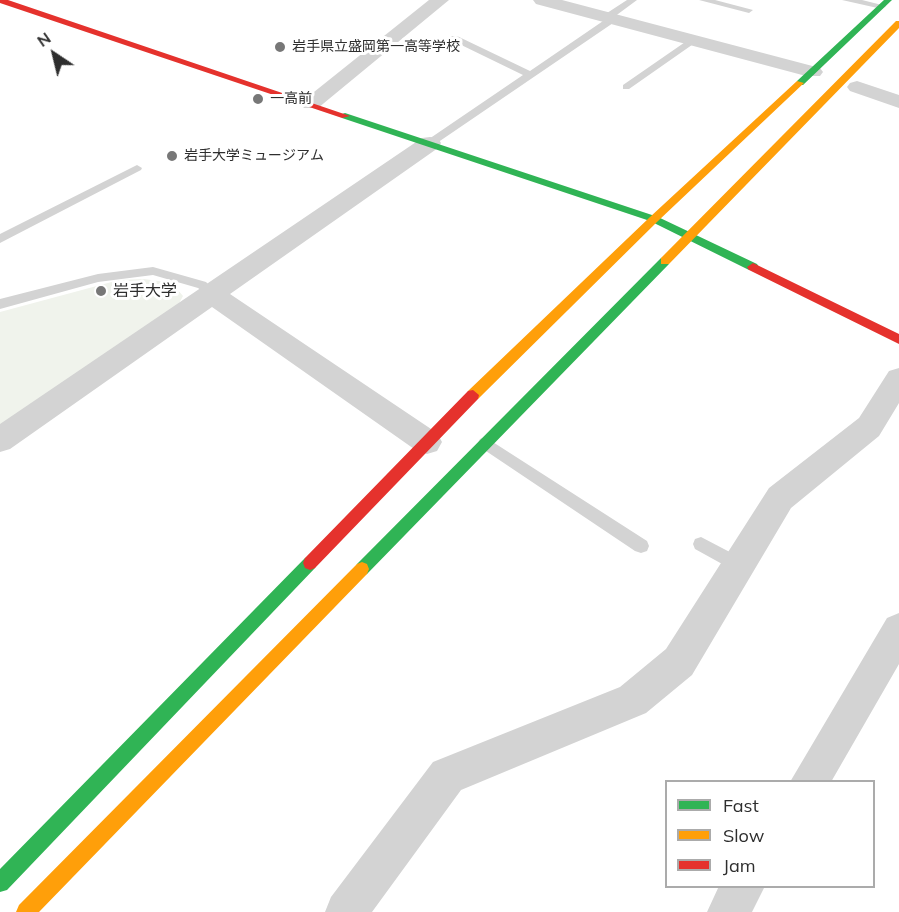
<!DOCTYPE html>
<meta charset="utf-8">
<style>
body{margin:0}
#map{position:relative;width:899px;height:912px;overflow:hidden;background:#fff;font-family:Mulish,sans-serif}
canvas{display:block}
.legend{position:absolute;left:665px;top:780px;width:210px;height:108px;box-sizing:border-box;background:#fff;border:2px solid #ababab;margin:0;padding:8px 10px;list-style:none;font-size:18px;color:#2e2e2e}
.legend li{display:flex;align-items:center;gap:12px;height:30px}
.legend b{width:30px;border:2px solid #ababab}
.north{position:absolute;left:24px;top:24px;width:60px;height:60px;-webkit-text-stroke:4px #fff;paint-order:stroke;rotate:325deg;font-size:16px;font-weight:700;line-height:24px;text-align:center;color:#2e2e2e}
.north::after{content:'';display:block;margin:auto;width:21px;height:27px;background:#2e2e2e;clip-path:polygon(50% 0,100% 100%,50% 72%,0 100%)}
</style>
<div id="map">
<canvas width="899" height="912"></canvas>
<ul class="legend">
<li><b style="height:8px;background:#30b455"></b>Fast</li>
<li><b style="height:8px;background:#ff9f0a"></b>Slow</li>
<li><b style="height:8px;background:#e5322d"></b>Jam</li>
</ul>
<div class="north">N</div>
</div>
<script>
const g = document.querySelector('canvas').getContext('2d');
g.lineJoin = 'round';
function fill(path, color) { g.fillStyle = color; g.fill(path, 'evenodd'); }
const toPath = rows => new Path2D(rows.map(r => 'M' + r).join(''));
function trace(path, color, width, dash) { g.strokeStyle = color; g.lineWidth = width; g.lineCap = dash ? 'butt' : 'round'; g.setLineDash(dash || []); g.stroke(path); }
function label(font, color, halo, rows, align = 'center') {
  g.font = font + ' Mulish,"Noto Sans JP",sans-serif'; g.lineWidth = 6; g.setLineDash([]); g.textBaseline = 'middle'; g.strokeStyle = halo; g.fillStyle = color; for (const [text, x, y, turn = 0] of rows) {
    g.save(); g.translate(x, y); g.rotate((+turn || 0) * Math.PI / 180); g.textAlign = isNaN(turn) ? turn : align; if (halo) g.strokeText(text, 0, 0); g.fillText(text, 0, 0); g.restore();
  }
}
const green = toPath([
 [144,279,172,283,183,296,177,307,0,429,0,312,119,280]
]);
const lane = toPath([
 [627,0,637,0,614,17,617,19,616,21,434,145,426,145,426,141,523,75,451,40,451,36,457,36,530,71,606,19,603,17,604,15,627,0],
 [699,0,715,0,753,10,749,13,699,0],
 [842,0,862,0,886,6,882,9,842,0],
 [691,38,699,40,629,89,623,89,623,85,691,38],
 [137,165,142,168,141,170,0,243,0,234,137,165],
 [153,267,206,282,217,293,211,298,198,288,153,275,98,282,0,309,0,299,98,274,153,267],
 [485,437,647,541,649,546,647,551,641,553,635,551,480,447,478,443,480,439,485,437],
 [701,537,745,560,747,565,745,570,739,573,733,570,695,549,693,544,695,539,701,537]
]);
const street = toPath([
 [429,0,449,0,318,108,304,108,301,104,304,100,429,0],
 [533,0,562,0,820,68,823,72,820,76,806,76,536,4,533,0],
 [857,81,899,95,899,108,850,91,847,87,850,83,857,81],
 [430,137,438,138,441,143,438,148,230,294,437,433,442,442,437,451,427,454,417,451,212,307,10,449,0,452,0,424,422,138,430,137],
 [899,368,899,403,879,436,791,508,692,675,646,713,461,790,372,912,325,912,331,897,433,762,620,687,666,649,769,488,859,418,889,371,899,368],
 [899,613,899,664,831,782,790,782,887,618,899,613],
 [719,886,765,886,752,912,707,912,719,886]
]);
const fast = toPath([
 [884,0,892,0,803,85,797,85,797,81,884,0],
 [345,113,658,217,757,264,759,267,757,270,749,270,650,221,342,118,342,114,345,113],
 [665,257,669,258,669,264,367,574,362,576,357,574,355,569,357,564,661,258,665,257],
 [310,556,315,558,317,563,315,568,7,890,0,892,0,869,305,558,310,556]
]);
const slow = toPath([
 [896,21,899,21,899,28,669,264,661,264,661,258,896,21],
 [797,81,804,83,658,221,478,399,468,399,467,395,468,391,650,217,797,81],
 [362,562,367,564,369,569,367,574,39,912,16,912,19,905,357,564,362,562]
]);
const jam = toPath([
 [0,0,8,0,350,116,342,118,0,3,0,0],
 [753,263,899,334,899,344,749,270,747,267,753,263],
 [473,390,479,395,478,399,315,568,310,570,305,568,303,563,305,558,468,391,473,390]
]);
const markers = [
 [280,47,6,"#777"],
 [258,99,6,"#777"],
 [172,156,6,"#777"],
 [101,291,6,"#777"]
];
const farPoinames = [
 ["岩手県立盛岡第一高等学校",292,47],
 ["一高前",270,99],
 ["岩手大学ミュージアム",184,156]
];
const poiNames = [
 ["岩手大学",113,291]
];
fill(green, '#f0f3ec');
fill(lane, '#d3d3d3');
fill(street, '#d3d3d3');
fill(fast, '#30b455');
fill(slow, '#ff9f0a');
fill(jam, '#e5322d');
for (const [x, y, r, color] of markers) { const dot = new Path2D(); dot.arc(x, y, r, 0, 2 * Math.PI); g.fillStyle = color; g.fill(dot); trace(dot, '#fff', 2); }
label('14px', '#2e2e2e', '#fff', farPoinames, 'left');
label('16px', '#2e2e2e', '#fff', poiNames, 'left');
</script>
